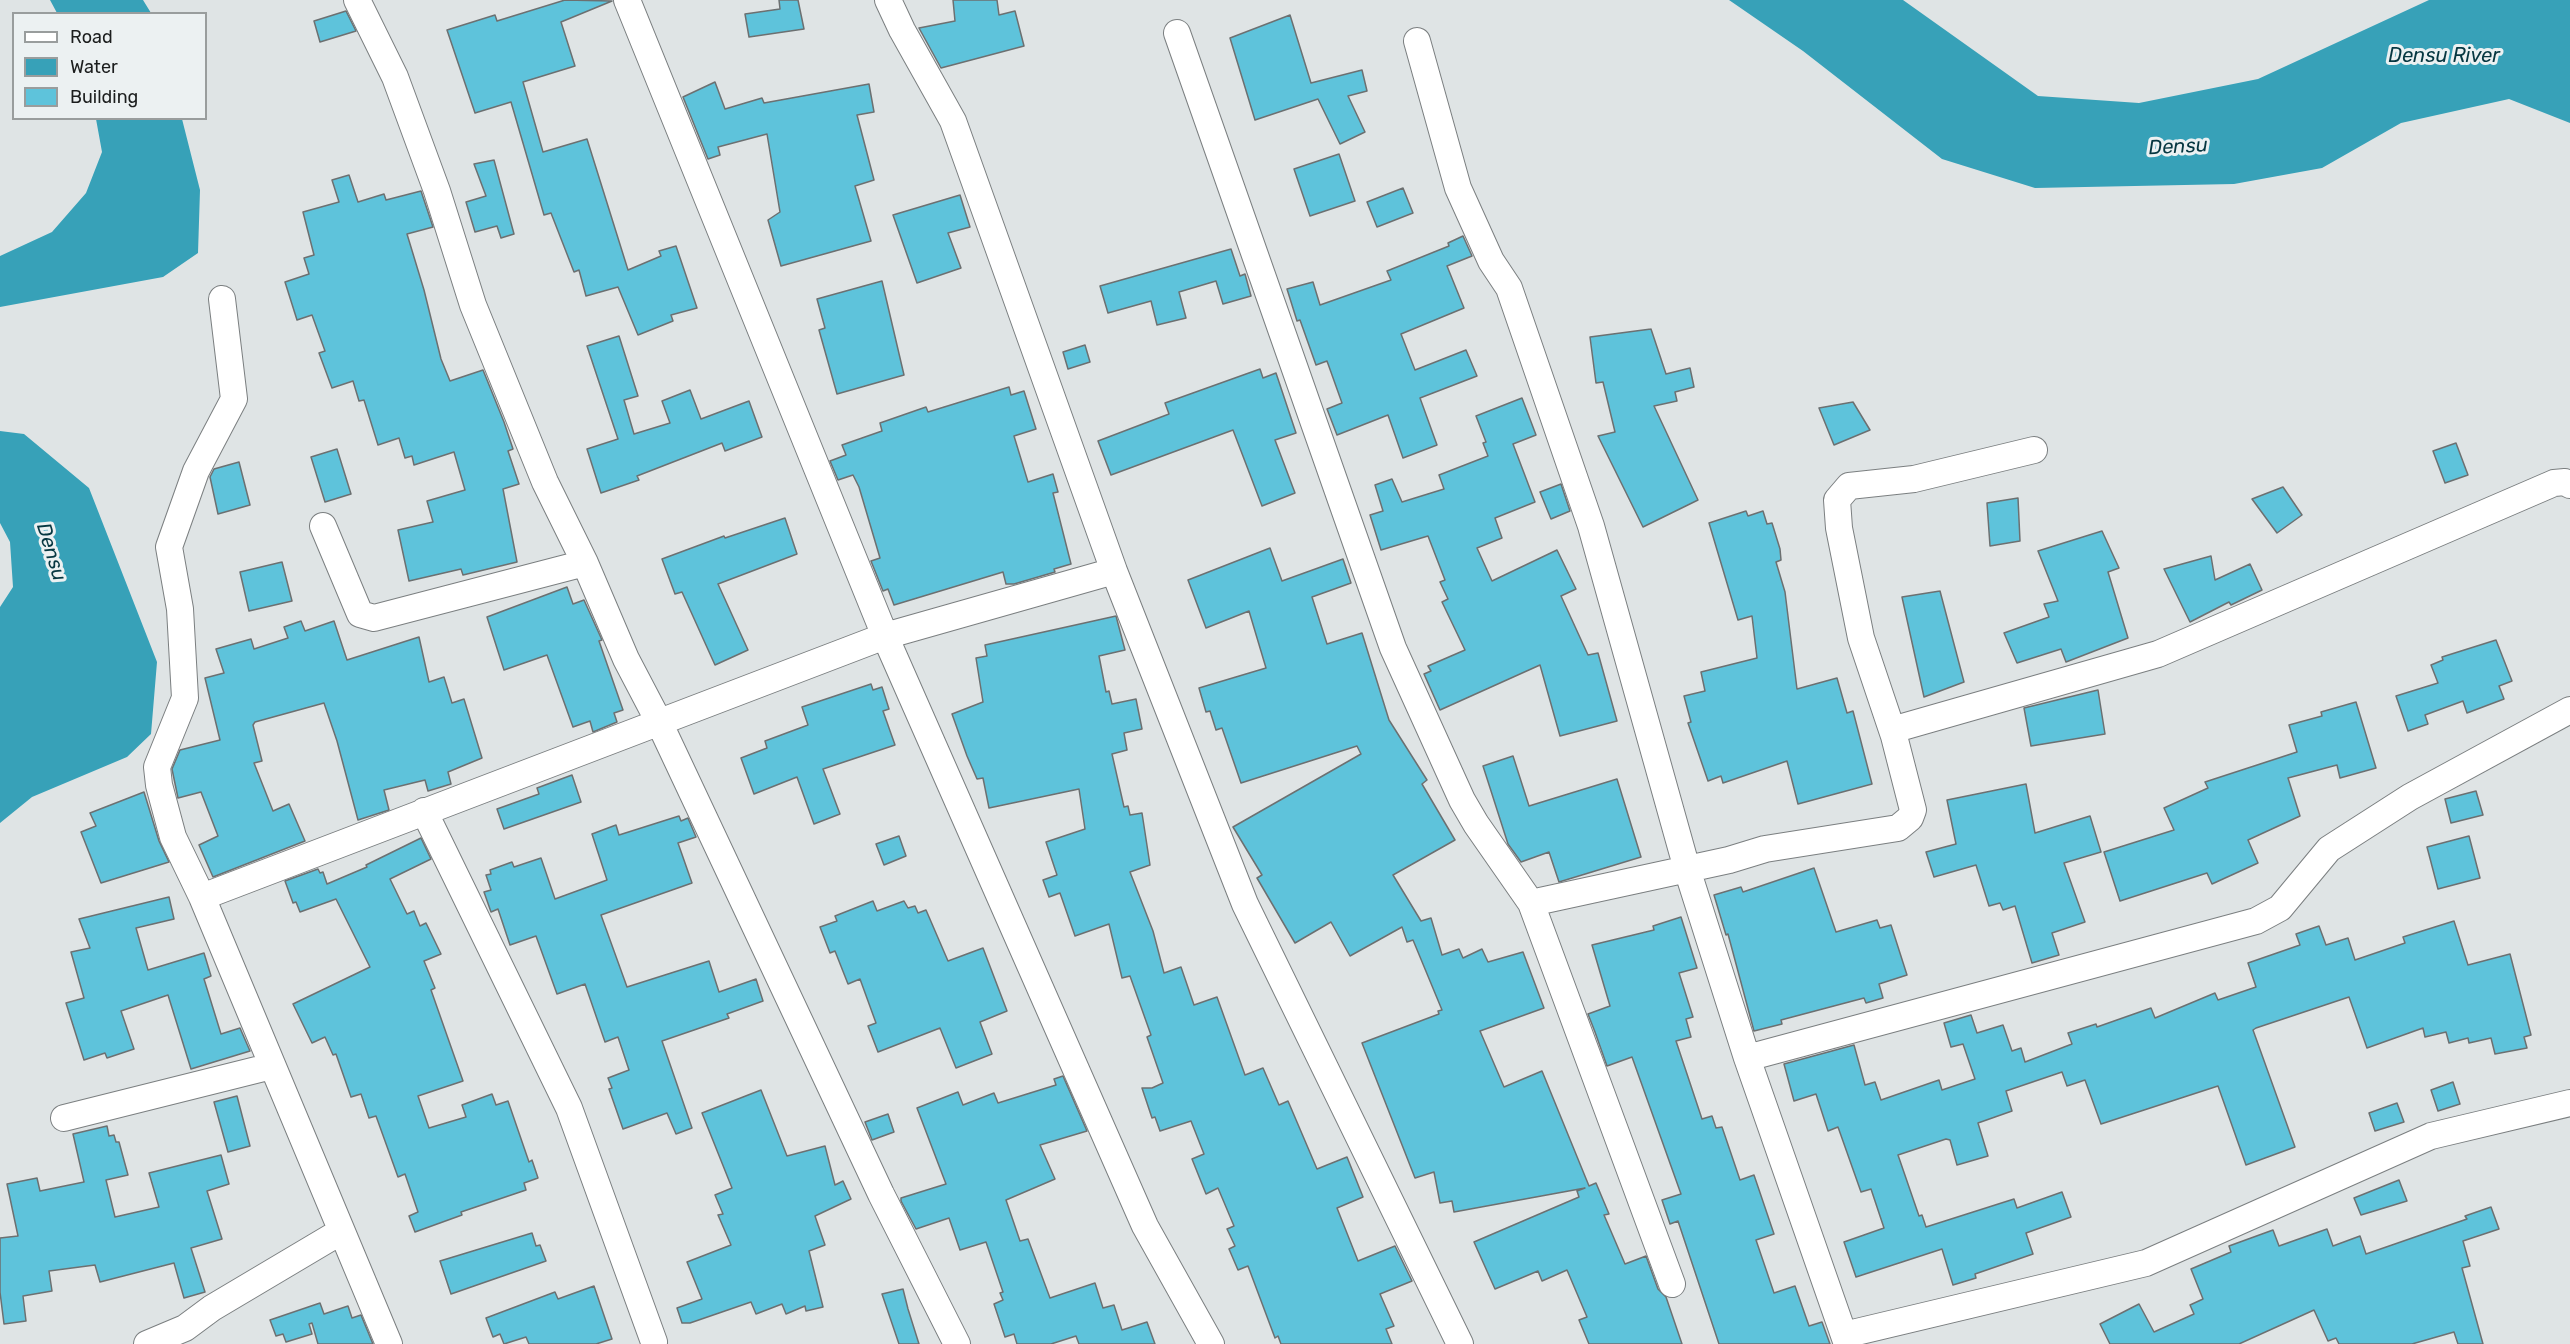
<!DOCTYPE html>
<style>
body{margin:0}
#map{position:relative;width:2570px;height:1344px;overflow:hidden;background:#dfe4e5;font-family:Rubik,sans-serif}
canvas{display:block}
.legend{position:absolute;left:12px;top:12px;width:195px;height:108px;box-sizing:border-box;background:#ecf1f2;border:2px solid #999d9d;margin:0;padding:8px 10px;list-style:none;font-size:18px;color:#1c1e1e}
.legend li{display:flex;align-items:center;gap:12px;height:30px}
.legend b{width:30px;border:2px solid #999d9d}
</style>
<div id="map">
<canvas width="2570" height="1344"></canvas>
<ul class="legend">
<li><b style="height:8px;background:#fff"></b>Road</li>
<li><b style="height:16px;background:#37a1b8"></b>Water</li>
<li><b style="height:16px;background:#5ec3db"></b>Building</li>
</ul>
</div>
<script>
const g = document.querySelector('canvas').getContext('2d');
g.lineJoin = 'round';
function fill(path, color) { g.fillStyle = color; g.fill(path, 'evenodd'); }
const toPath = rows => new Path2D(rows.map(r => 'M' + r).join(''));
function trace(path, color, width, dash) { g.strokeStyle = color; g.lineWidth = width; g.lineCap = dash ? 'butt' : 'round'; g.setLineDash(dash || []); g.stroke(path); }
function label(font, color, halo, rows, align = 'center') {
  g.font = font + ' Rubik,sans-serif'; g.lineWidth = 6; g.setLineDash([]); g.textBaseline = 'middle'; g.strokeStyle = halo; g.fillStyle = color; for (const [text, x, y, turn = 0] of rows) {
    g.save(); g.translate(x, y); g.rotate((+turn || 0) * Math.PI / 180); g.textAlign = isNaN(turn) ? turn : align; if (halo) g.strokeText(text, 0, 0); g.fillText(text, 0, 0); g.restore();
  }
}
const water = toPath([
 [50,0,143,0,151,13,57,13],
 [1729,0,1903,0,2038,96,2139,103,2258,79,2429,0,2570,0,2570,123,2509,99,2401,123,2322,168,2234,184,2035,188,1942,159,1803,51],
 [96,119,182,119,200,190,198,253,163,277,0,307,0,256,52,232,86,193,102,152],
 [0,431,24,434,89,488,157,662,151,734,127,757,32,797,0,823,0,607,13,587,10,542,0,523]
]);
const building = toPath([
 [565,0,612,1,561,22,575,66,523,82,543,152,587,139,628,270,661,256,659,251,676,246,697,308,671,315,673,321,638,335,618,287,586,296,579,270,574,272,551,213,544,215,511,102,475,113,447,30,495,15,497,21,565,0],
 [779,0,798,0,804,29,749,37,745,14,780,9,779,0],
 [953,0,997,0,999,15,1015,11,1024,46,941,68,919,28,955,21,953,0],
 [346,11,356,31,320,42,314,21,346,11],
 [1290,15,1311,83,1362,70,1367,91,1348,96,1365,132,1340,144,1318,99,1255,120,1230,38,1290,15],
 [715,82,725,109,762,98,764,103,869,84,874,112,857,115,874,180,855,186,871,241,781,266,768,220,780,212,767,134,718,147,720,155,708,159,683,97,715,82],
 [1339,154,1355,201,1310,216,1294,169,1339,154],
 [494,160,514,234,501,238,497,226,475,232,466,202,486,196,474,164,494,160],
 [349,175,358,202,384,194,386,200,421,191,433,227,407,234,424,290,441,359,450,381,483,370,504,422,513,449,508,451,519,484,503,489,517,562,463,575,461,569,409,581,398,530,433,522,427,501,465,490,454,452,414,465,412,456,405,458,399,438,378,445,364,400,359,401,353,381,332,388,319,353,325,351,312,315,297,320,285,282,309,274,304,258,314,255,303,212,339,202,332,180,349,175],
 [1403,188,1413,213,1377,227,1367,202,1403,188],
 [960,195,970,227,948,233,961,268,917,283,893,215,960,195],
 [1463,236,1472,256,1447,266,1464,308,1401,334,1415,370,1466,350,1477,376,1420,398,1437,445,1403,458,1388,415,1337,435,1327,409,1342,403,1327,361,1316,365,1300,320,1297,321,1287,289,1313,282,1320,305,1391,280,1387,271,1449,246,1448,243,1463,236],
 [1231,249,1240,276,1245,274,1251,296,1223,304,1216,281,1179,292,1186,318,1157,325,1151,301,1108,313,1100,286,1231,249],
 [882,281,904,375,837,394,819,330,825,328,817,299,882,281],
 [1651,329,1666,374,1690,368,1694,387,1675,392,1677,401,1654,406,1698,500,1643,527,1598,436,1615,432,1603,382,1596,383,1590,337,1651,329],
 [619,336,638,396,624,400,634,434,670,423,662,401,690,390,701,419,749,401,762,437,725,451,722,443,637,476,639,480,601,493,587,449,618,439,587,346,619,336],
 [1085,345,1090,362,1068,369,1063,352,1085,345],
 [1260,369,1263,378,1276,373,1296,433,1275,440,1295,493,1262,506,1233,430,1111,475,1098,441,1169,414,1165,403,1260,369],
 [1009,387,1011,395,1024,391,1036,429,1014,436,1028,482,1053,474,1058,492,1053,493,1071,564,1054,569,1055,572,1014,584,1006,584,1003,572,894,605,888,589,883,591,871,561,880,558,859,487,853,475,838,480,830,461,846,455,842,445,882,431,880,423,926,407,928,412,1009,387],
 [1522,398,1536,435,1513,444,1535,502,1495,518,1502,538,1477,548,1492,581,1557,550,1576,589,1561,596,1588,655,1598,653,1617,721,1560,736,1540,665,1440,710,1424,674,1431,671,1428,666,1465,650,1442,602,1448,599,1440,582,1445,580,1428,536,1381,550,1370,515,1383,511,1375,485,1392,479,1402,502,1444,489,1439,475,1488,456,1483,443,1486,442,1476,416,1522,398],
 [1853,402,1870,430,1834,445,1819,408,1853,402],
 [2456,443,2468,475,2445,483,2433,451,2456,443],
 [337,449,351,494,325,502,311,457,337,449],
 [239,462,250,505,218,514,210,477,214,469,239,462],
 [1561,484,1570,511,1551,519,1540,492,1561,484],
 [2283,487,2302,515,2277,533,2252,499,2283,487],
 [2018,498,2020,541,1990,546,1987,503,2018,498],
 [1746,511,1748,516,1763,511,1767,524,1772,523,1780,549,1781,560,1776,562,1785,592,1797,689,1837,678,1847,713,1853,711,1872,784,1798,804,1787,761,1723,783,1721,776,1708,781,1688,723,1691,722,1684,696,1705,691,1701,672,1757,658,1752,616,1738,620,1709,523,1746,511],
 [785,518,797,554,718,584,748,650,715,665,682,592,675,594,662,559,724,536,725,538,785,518],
 [2102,531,2119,568,2108,572,2128,638,2066,662,2061,649,2017,663,2004,633,2049,617,2044,604,2058,601,2038,551,2102,531],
 [1270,548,1282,581,1343,559,1351,583,1312,597,1327,644,1362,633,1389,720,1427,780,1422,784,1455,840,1393,875,1421,921,1431,918,1442,955,1459,949,1463,958,1482,949,1488,962,1523,952,1544,1008,1480,1031,1504,1087,1542,1071,1589,1186,1596,1183,1609,1214,1604,1215,1625,1264,1646,1256,1658,1289,1666,1297,1682,1344,1589,1344,1579,1320,1587,1317,1567,1270,1542,1281,1538,1271,1495,1289,1474,1242,1579,1197,1577,1191,1585,1188,1454,1212,1452,1201,1440,1203,1434,1172,1415,1178,1362,1043,1439,1014,1438,1011,1442,1010,1413,940,1407,942,1402,927,1350,956,1331,922,1295,943,1257,878,1262,875,1233,827,1361,754,1357,746,1241,783,1222,728,1216,730,1210,711,1206,712,1199,688,1266,668,1249,611,1206,628,1188,580,1270,548],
 [2211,556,2215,580,2250,564,2262,590,2231,605,2229,602,2190,622,2164,569,2211,556],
 [282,562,292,601,249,611,240,572,282,562],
 [567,587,573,604,584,600,602,640,599,641,623,710,614,713,617,722,593,732,590,721,573,727,547,655,504,670,487,617,567,587],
 [1940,591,1964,682,1924,697,1902,597,1940,591],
 [1116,616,1125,650,1099,656,1106,692,1109,691,1112,704,1136,699,1142,729,1124,733,1127,750,1112,754,1124,807,1128,806,1130,815,1142,813,1150,865,1130,872,1153,931,1164,973,1181,967,1194,1005,1217,997,1245,1075,1263,1068,1279,1105,1288,1101,1317,1169,1347,1157,1363,1197,1337,1208,1358,1261,1395,1246,1412,1281,1380,1294,1394,1326,1386,1329,1392,1344,1281,1344,1278,1336,1275,1338,1248,1266,1238,1270,1229,1249,1235,1246,1227,1229,1234,1226,1218,1188,1206,1194,1192,1159,1204,1154,1191,1121,1160,1131,1155,1117,1152,1118,1142,1088,1152,1088,1163,1083,1147,1037,1151,1035,1130,976,1122,978,1109,924,1075,936,1060,893,1049,897,1043,880,1057,875,1046,842,1085,829,1079,789,989,808,983,778,977,779,967,756,952,714,983,702,976,658,987,656,985,645,1116,616],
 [301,621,305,631,334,621,347,660,419,637,429,682,444,677,452,703,464,699,482,758,448,772,451,784,428,791,425,780,384,790,389,810,358,820,337,741,324,703,255,722,253,725,262,761,254,763,273,811,289,804,305,841,213,877,199,845,218,836,201,792,178,798,172,769,180,750,220,740,205,678,224,673,216,649,251,639,254,649,288,638,284,627,301,621],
 [2496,640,2512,681,2499,686,2504,699,2467,713,2463,701,2425,715,2428,724,2408,731,2396,696,2438,683,2431,665,2443,660,2442,657,2496,640],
 [871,684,873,690,882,687,889,709,883,711,895,745,823,769,840,814,814,824,797,777,754,794,741,758,767,748,765,741,808,725,802,707,871,684],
 [2098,690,2105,734,2031,746,2024,708,2098,690],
 [2356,702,2376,768,2340,778,2337,765,2288,778,2300,816,2248,840,2258,863,2212,884,2207,873,2120,901,2104,852,2174,830,2164,808,2208,788,2205,782,2297,752,2289,725,2322,716,2321,712,2356,702],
 [1513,756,1529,806,1617,779,1641,857,1559,882,1549,852,1521,862,1508,844,1483,766,1513,756],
 [572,775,581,802,504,829,497,809,539,794,537,788,572,775],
 [2026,784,2035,833,2090,816,2101,852,2064,863,2085,922,2052,933,2059,955,2032,963,2015,906,2003,910,2000,903,1989,906,1976,865,1934,877,1926,852,1956,844,1947,800,2026,784],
 [2476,791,2483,815,2451,823,2445,799,2476,791],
 [144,792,159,841,169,862,101,883,81,832,96,826,90,813,144,792],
 [679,816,681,821,688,818,696,837,678,843,692,883,601,915,627,987,709,961,719,992,756,979,763,1001,727,1014,729,1018,662,1041,692,1128,676,1134,667,1113,623,1129,609,1089,612,1088,608,1078,629,1070,618,1037,605,1042,585,984,557,994,536,936,510,945,498,909,491,912,484,892,491,890,486,875,491,874,490,870,512,862,514,867,541,858,555,899,607,880,592,834,616,825,619,835,679,816],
 [899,836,906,856,884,865,876,844,899,836],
 [2469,836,2480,878,2438,889,2427,847,2469,836],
 [421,838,431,859,390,879,407,914,414,911,420,926,426,923,441,954,424,961,435,988,431,990,463,1081,418,1096,429,1128,466,1117,462,1105,492,1094,496,1105,508,1101,529,1162,532,1160,538,1178,524,1183,526,1190,461,1212,462,1215,415,1232,409,1216,418,1212,405,1174,398,1177,376,1116,369,1118,361,1094,351,1097,336,1054,333,1055,325,1037,312,1043,293,1004,370,967,336,899,300,912,296,902,293,903,285,881,318,869,320,873,323,872,327,884,367,867,366,865,421,838],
 [1814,868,1836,932,1877,920,1880,928,1891,925,1907,975,1879,984,1883,998,1866,1003,1864,998,1781,1020,1782,1024,1754,1031,1728,934,1726,935,1714,895,1741,887,1743,892,1814,868],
 [169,897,174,919,136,928,148,970,204,953,211,976,204,979,221,1034,240,1028,250,1051,191,1069,168,995,121,1011,134,1049,107,1058,105,1053,84,1060,66,1003,84,998,71,952,90,948,79,919,169,897],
 [873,901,877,911,904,901,908,908,915,906,918,913,926,910,948,961,983,948,1007,1011,980,1022,992,1054,956,1068,940,1028,878,1052,868,1026,876,1023,860,979,848,984,835,951,830,953,820,927,837,921,835,916,873,901],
 [1681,917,1697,968,1679,973,1693,1017,1686,1019,1691,1037,1676,1041,1702,1119,1712,1116,1716,1128,1722,1127,1740,1180,1754,1175,1774,1234,1756,1240,1774,1293,1795,1286,1809,1326,1822,1322,1830,1344,1719,1344,1678,1221,1670,1224,1662,1200,1681,1194,1632,1057,1607,1066,1595,1032,1588,1014,1610,1006,1592,945,1654,930,1653,926,1681,917],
 [2454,921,2468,965,2510,954,2531,1035,2524,1037,2527,1048,2495,1054,2491,1038,2469,1043,2468,1038,2449,1043,2446,1032,2425,1037,2423,1028,2367,1048,2349,997,2256,1028,2253,1030,2295,1147,2246,1165,2218,1086,2101,1124,2085,1080,2067,1086,2062,1072,2006,1091,2012,1111,1978,1123,1988,1156,1957,1165,1950,1140,1946,1139,1898,1155,1919,1216,1922,1215,1926,1227,2014,1199,2017,1208,2062,1192,2071,1217,2026,1233,2033,1254,1975,1274,1976,1278,1953,1285,1942,1249,1856,1277,1844,1242,1884,1228,1871,1189,1861,1192,1838,1127,1828,1131,1816,1094,1794,1101,1784,1064,1854,1045,1865,1085,1875,1082,1881,1100,1939,1080,1942,1090,1975,1079,1963,1044,1951,1047,1944,1023,1971,1015,1977,1033,2003,1025,2012,1051,2021,1048,2025,1062,2072,1044,2068,1033,2096,1024,2097,1027,2151,1008,2155,1018,2215,993,2218,1000,2256,987,2248,963,2300,945,2296,934,2319,926,2326,945,2348,938,2355,960,2405,943,2403,937,2454,921],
 [1063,1076,1087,1131,1040,1145,1055,1179,1006,1200,1020,1241,1028,1239,1050,1298,1095,1283,1103,1308,1114,1305,1122,1330,1147,1322,1155,1344,1079,1344,1076,1336,1051,1344,1017,1344,1014,1334,1005,1337,994,1304,1003,1300,1000,1293,1003,1292,986,1242,960,1250,949,1218,916,1229,901,1201,901,1198,946,1184,917,1108,958,1092,963,1105,994,1093,998,1103,1056,1085,1054,1079,1063,1076],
 [2453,1082,2460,1104,2438,1111,2431,1090,2453,1082],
 [761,1090,787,1156,825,1146,835,1185,843,1181,851,1199,815,1216,825,1245,809,1251,823,1307,806,1311,805,1306,786,1314,782,1304,756,1314,751,1302,690,1323,682,1323,677,1308,702,1299,687,1262,731,1245,718,1215,723,1214,715,1195,732,1188,702,1113,761,1090],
 [237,1096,250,1146,228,1152,214,1102,237,1096],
 [2397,1103,2404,1122,2375,1131,2369,1113,2397,1103],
 [888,1114,894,1132,872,1140,865,1122,888,1114],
 [107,1126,109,1136,114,1135,116,1142,119,1142,128,1175,106,1180,115,1217,159,1207,149,1173,221,1155,229,1184,207,1191,222,1239,191,1248,205,1292,184,1298,174,1263,100,1282,95,1265,49,1271,52,1291,23,1296,26,1321,4,1324,0,1292,0,1238,18,1236,7,1184,37,1178,40,1191,84,1182,73,1134,107,1126],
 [2399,1180,2407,1201,2361,1215,2354,1198,2399,1180],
 [2491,1207,2499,1229,2463,1241,2470,1266,2462,1268,2483,1344,2458,1344,2454,1332,2412,1344,2339,1344,2336,1338,2328,1341,2314,1310,2239,1344,2110,1344,2100,1324,2139,1304,2154,1332,2194,1314,2190,1305,2203,1299,2191,1269,2231,1252,2229,1246,2273,1230,2279,1246,2327,1229,2333,1246,2360,1236,2366,1254,2467,1219,2465,1216,2491,1207],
 [532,1233,536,1246,540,1245,546,1261,451,1294,440,1261,532,1233],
 [594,1286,612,1339,596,1344,529,1344,526,1337,504,1344,500,1334,493,1337,486,1318,555,1292,558,1299,594,1286],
 [903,1289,908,1309,919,1344,899,1344,882,1294,903,1289],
 [320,1303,324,1314,348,1306,352,1318,361,1315,373,1344,318,1344,312,1323,309,1324,312,1334,286,1342,283,1334,276,1336,270,1320,320,1303]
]);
const street = toPath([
 [357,0,395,77,437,191,473,305,545,482,585,563,626,659,659,722,881,1194,957,1344],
 [627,0,885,636,1145,1226,1211,1344],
 [888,0,902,30,953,121,1114,571,1245,904,1460,1344],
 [1177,33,1393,648,1462,800,1476,824,1531,903,1672,1284],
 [1417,41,1458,188,1491,261,1509,288,1591,526,1687,869,1747,1058,1847,1344],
 [222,299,234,399,196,471,169,547,180,609,185,698,157,767,159,785,173,837,202,897,389,1344],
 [323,526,360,614,374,618,585,563],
 [1894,736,1861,638,1839,528,1837,500,1849,486,1914,479,2034,450],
 [424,811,569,1108,654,1342],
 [202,897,885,636,1114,571],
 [1531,903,1729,860,1765,849,1898,828,1910,818,1913,810,1894,736,1899,728,2158,654,2554,483,2565,482,2570,485],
 [1747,1058,2256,921,2280,908,2329,849,2410,797,2570,710],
 [64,1118,272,1066],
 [1844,1335,2146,1263,2431,1136,2570,1103],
 [147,1344,185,1328,212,1308,340,1232]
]);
const waterNames = [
 ["Densu River",2444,56],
 ["Densu",2178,147,-3],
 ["Densu",51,552,73]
];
fill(water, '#37a1b8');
fill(building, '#5ec3db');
trace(building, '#6c7071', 1.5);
trace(street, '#7b7f80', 28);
trace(street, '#fff', 26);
label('italic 20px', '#063741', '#ecf1f2', waterNames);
</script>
